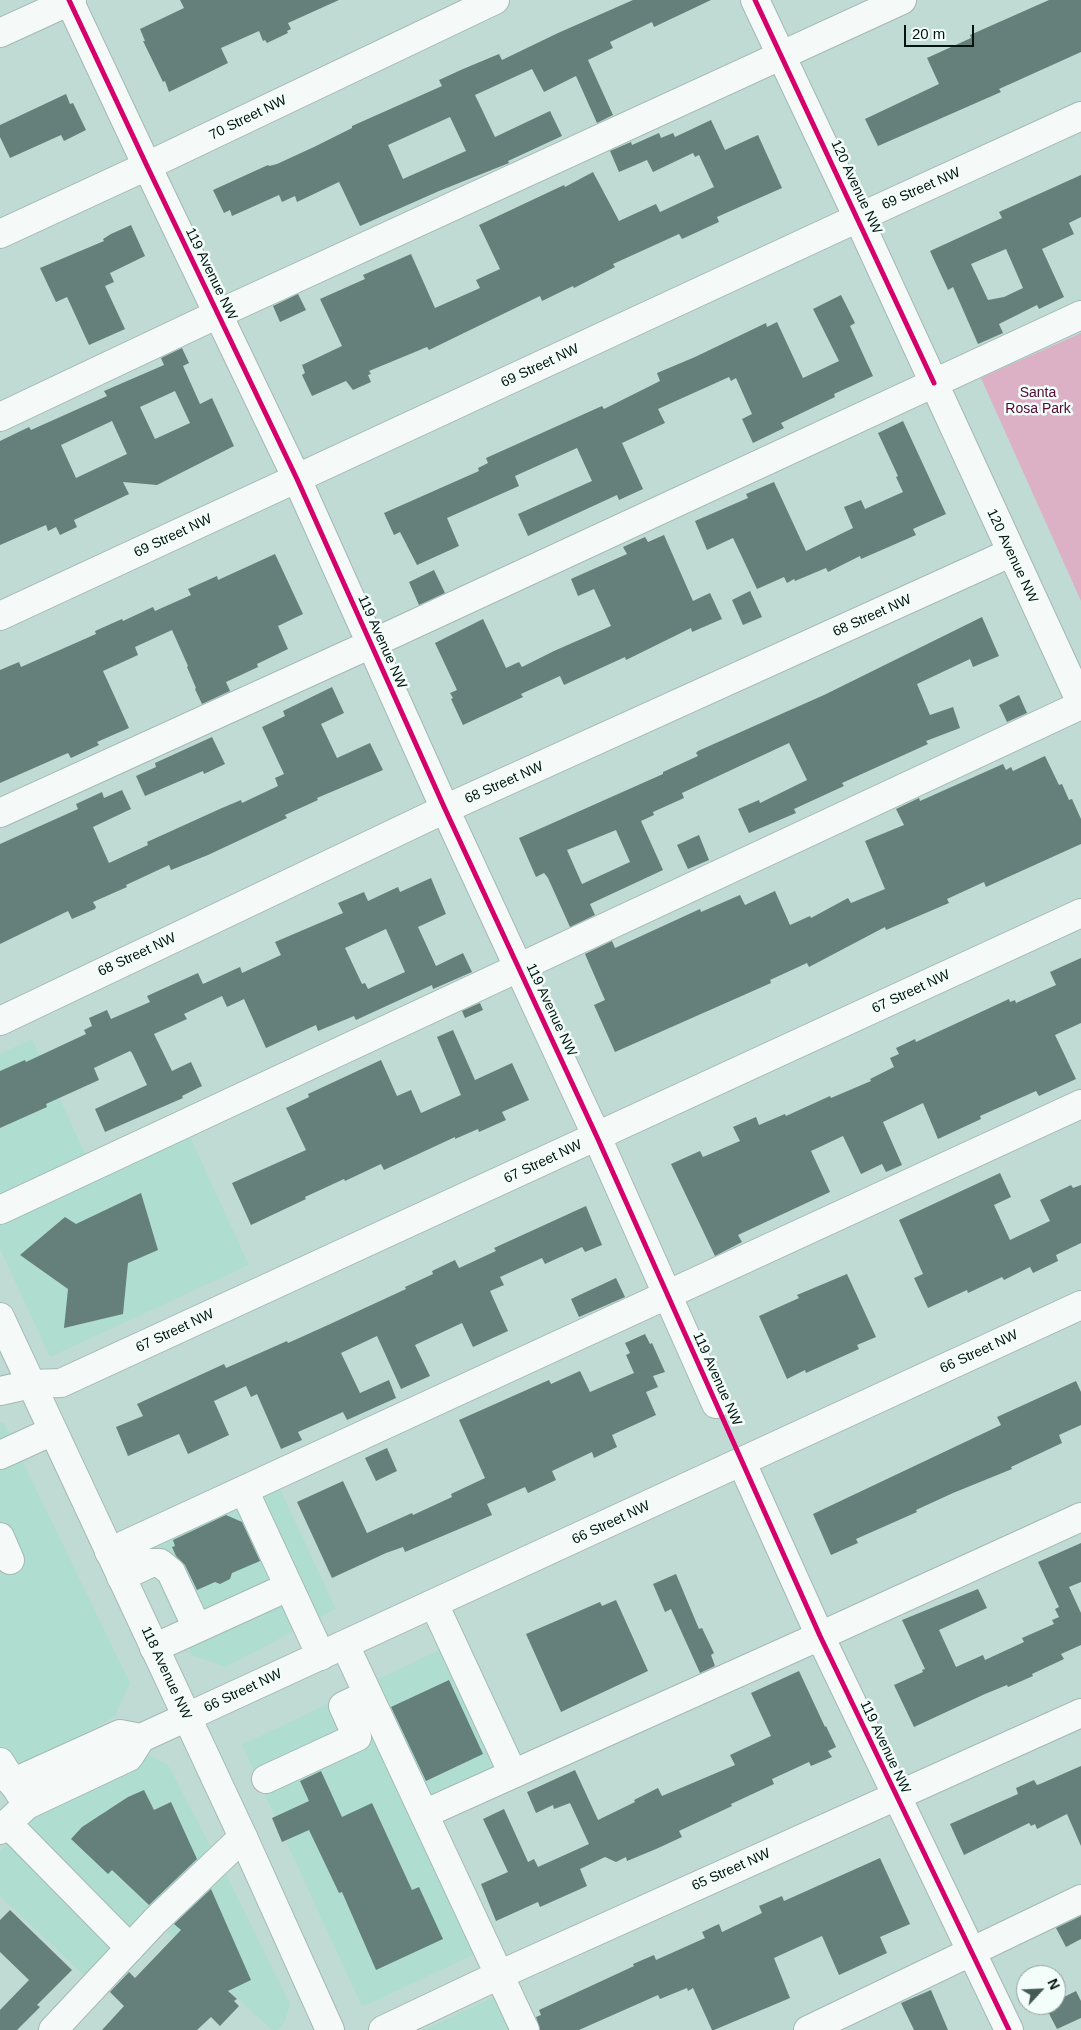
<!DOCTYPE html>
<style>
body{margin:0}
#map{position:relative;width:1081px;height:2030px;overflow:hidden;background:#bfdbd3;font-family:Arial,sans-serif}
canvas{display:block}
.north{position:absolute;left:1016px;top:1965px;width:50px;height:50px;box-sizing:border-box;background:#f3fefa;border:1px solid #93a09c;border-radius:50%;rotate:65deg;font-size:14px;font-weight:700;line-height:20px;text-align:center;color:#02140f}
.north::after{content:'';display:block;margin:auto;width:18px;height:22px;background:#445a54;clip-path:polygon(50% 0,100% 100%,50% 72%,0 100%)}
.scale{position:absolute;left:904px;top:25px;width:70px;height:22px;box-sizing:border-box;border:2px solid #02140f;border-top:0;padding-left:6px;font-size:15px;line-height:18px;white-space:nowrap;color:#02140f;-webkit-text-stroke:4px #f3fefa;paint-order:stroke}
</style>
<div id="map">
<canvas width="1081" height="2030"></canvas>
<div class="north">N</div>
<div class="scale">20 m</div>
</div>
<script>
const g = document.querySelector('canvas').getContext('2d');
g.lineJoin = 'round';
function fill(path, color) { g.fillStyle = color; g.fill(path, 'evenodd'); }
const toPath = rows => new Path2D(rows.map(r => 'M' + r).join(''));
function trace(path, color, width, dash) { g.strokeStyle = color; g.lineWidth = width; g.lineCap = dash ? 'butt' : 'round'; g.setLineDash(dash || []); g.stroke(path); }
function label(font, color, halo, rows, align = 'center') {
  g.font = font + ' Arial,sans-serif'; g.lineWidth = 5; g.setLineDash([]); g.textBaseline = 'middle'; g.strokeStyle = halo; g.fillStyle = color; for (const [text, x, y, turn = 0] of rows) {
    g.save(); g.translate(x, y); g.rotate((+turn || 0) * Math.PI / 180); g.textAlign = isNaN(turn) ? turn : align; if (halo) g.strokeText(text, 0, 0); g.fillText(text, 0, 0); g.restore();
  }
}
const built = toPath([
 [32,1039,88,1160,181,1117,249,1265,50,1357,0,1249,0,1054],
 [0,1422,4,1423,130,1683,115,1716,0,1785],
 [279,1487,336,1609,226,1667,192,1655,143,1549],
 [466,1637,523,1759,425,1799,492,1946,362,2007,242,1745],
 [148,1754,168,1765,215,1855,88,1979,0,1896,0,1851,45,1807,126,1762],
 [221,1864,290,2004,284,2024,278,2030,272,2030,160,1926],
 [500,1994,516,2030,424,2030]
]);
const green = toPath([
 [1081,333,1081,601,981,378]
]);
const building = toPath([
 [180,0,339,0,288,23,291,29,287,31,288,33,267,43,265,40,263,41,259,31,221,48,228,63,169,92,165,81,163,82,143,41,145,41,140,29,184,8],
 [633,0,711,0,654,27,652,22,610,42,613,48,588,60,613,115,597,123,576,76,544,92,532,69,475,95,495,137,550,111,562,136,508,161,509,163,439,191,360,226,339,182,297,202,295,196,282,202,279,195,232,216,230,210,224,213,213,190,268,165,269,166,277,164,314,147,352,128,352,126,442,86,439,80,463,69,499,54,502,60,558,33],
 [450,117,466,151,403,179,388,145],
 [1049,0,1081,0,1081,52,999,89,1001,92,878,146,865,119,939,84,927,58,971,38,970,35],
 [66,94,70,104,73,103,86,130,64,141,61,135,10,158,0,137,0,125],
 [711,120,725,150,758,135,782,188,717,217,719,222,682,239,679,234,613,264,615,267,574,288,573,286,542,301,540,296,429,350,427,347,369,371,371,374,368,375,371,382,353,390,346,381,312,396,302,375,305,373,302,365,342,346,320,299,365,279,363,275,411,254,435,308,480,288,476,280,500,269,479,225,564,185,565,187,593,172,619,221,656,204,660,212,714,187,699,155,695,157,693,153,653,172,647,160,619,172,610,151,631,142,632,145,659,133,661,138,673,133,675,137],
 [1081,175,1081,217,1069,223,1074,234,1042,249,1064,297,1039,309,1037,305,999,324,1003,333,978,344,953,287,948,290,930,251,1002,218,999,212],
 [1006,249,1023,288,1004,297,988,300,971,264],
 [131,225,145,256,110,273,114,282,105,286,125,329,89,345,67,297,56,302,40,268,104,241,103,239,111,234],
 [298,294,306,310,280,322,273,306],
 [841,295,855,323,850,326,873,376,834,394,835,397,781,423,784,428,753,443,742,419,752,414,736,378,731,381,729,377,658,409,665,423,622,443,643,489,619,500,617,495,528,536,518,514,592,481,577,448,515,476,519,486,447,518,459,546,417,565,400,532,394,535,384,513,479,471,478,468,488,463,486,458,602,406,604,409,660,381,657,373,695,357,766,323,767,327,777,322,803,378,839,361,813,309],
 [182,348,189,363,183,366,200,404,212,398,234,446,157,485,123,482,129,494,74,520,77,527,60,535,56,527,48,531,46,525,0,545,0,441,29,427,31,430,107,396,104,391,164,365,161,358],
 [175,391,190,423,155,439,140,407],
 [112,421,127,454,76,478,61,445],
 [903,421,946,514,913,529,916,535,861,559,860,556,828,572,826,568,795,581,794,579,787,583,784,577,757,589,733,538,707,550,695,521,748,498,746,494,774,482,806,551,853,528,844,507,861,500,865,509,903,492,896,477,898,476,878,433],
 [664,535,693,601,710,593,722,619,692,632,691,628,626,660,625,657,564,685,560,676,521,694,523,697,463,725,451,699,453,698,450,693,457,690,435,643,483,619,506,668,519,662,522,667,554,651,611,626,594,589,578,596,571,579,627,554,623,547,645,537,648,542],
 [275,554,303,614,278,626,288,649,257,664,258,667,226,682,230,691,202,704,195,689,196,688,187,667,188,666,172,630,135,647,138,655,103,671,129,728,97,742,99,745,71,758,68,753,0,783,0,670,19,662,21,667,96,634,95,631,122,619,123,621,153,607,155,611,191,595,188,589,217,576,218,580],
 [434,570,445,593,419,605,409,582],
 [750,591,762,617,743,625,732,600],
 [982,617,999,656,973,667,970,659,917,684,930,715,953,707,960,728,926,741,928,744,842,783,844,786,794,809,796,813,749,833,738,809,759,800,760,803,807,780,789,743,682,793,684,798,653,812,654,815,641,821,663,870,590,904,595,915,570,927,548,878,544,873,536,877,519,838,663,774,663,772,698,756,696,753,698,751,824,695],
 [616,830,630,862,582,884,567,850],
 [332,687,344,713,321,724,337,758,370,743,383,770,317,798,318,800,285,815,287,818,208,855,171,870,169,865,126,885,127,887,93,902,96,907,95,909,72,919,68,911,0,944,0,844,78,809,76,804,102,792,104,798,122,790,131,809,93,827,109,863,148,845,147,842,222,808,241,800,242,803,278,786,275,778,284,774,262,727,285,716,283,711],
 [1019,695,1027,713,1007,722,999,705],
 [212,737,225,764,204,774,203,771,145,796,136,776,156,767,155,763],
 [1045,756,1059,785,1062,784,1069,800,1072,799,1081,819,1081,844,986,887,984,882,947,899,949,903,886,930,885,927,809,967,807,963,770,980,771,983,615,1052,594,1005,605,1000,585,954,612,941,615,948,700,909,701,912,740,895,745,905,775,891,790,925,810,916,811,918,848,898,851,903,885,889,865,841,904,825,896,809,919,798,920,801,1003,764,1006,770,1011,767,1013,771],
 [699,835,709,860,688,869,677,845],
 [431,878,446,914,418,927,436,966,463,953,472,972,433,989,432,985,356,1020,354,1016,318,1031,316,1025,266,1048,244,999,227,1007,222,996,184,1014,187,1019,154,1034,172,1071,191,1062,202,1086,182,1096,183,1098,105,1132,95,1109,147,1085,132,1053,130,1051,94,1068,99,1080,46,1104,47,1107,0,1128,0,1071,25,1060,26,1062,86,1034,84,1030,92,1026,89,1018,107,1010,111,1019,150,1002,147,996,198,973,203,984,240,967,242,973,281,955,275,942,343,913,338,903,364,892,368,901,398,887,400,892],
 [386,929,405,972,368,989,365,983,362,984,345,948],
 [1081,958,1081,1023,1055,1035,1076,1079,1039,1096,1036,1091,980,1116,981,1119,938,1139,923,1103,883,1122,902,1165,886,1172,882,1164,861,1174,843,1136,811,1151,830,1192,738,1235,742,1242,715,1256,671,1164,700,1151,703,1157,740,1141,733,1127,756,1117,759,1125,785,1114,786,1116,830,1096,831,1098,871,1081,870,1079,894,1067,890,1058,899,1054,896,1048,915,1039,916,1042,1009,999,1010,1002,1015,1000,1016,1003,1056,985,1050,972],
 [480,1003,483,1010,465,1018,462,1011],
 [453,1030,475,1080,512,1063,529,1100,502,1112,506,1120,479,1132,478,1129,455,1139,455,1137,384,1170,381,1164,345,1181,344,1179,305,1197,306,1199,251,1225,232,1183,306,1150,286,1108,309,1097,308,1094,381,1060,397,1096,411,1090,421,1113,461,1095,437,1037],
 [1000,1173,1011,1197,994,1205,1010,1240,1050,1221,1040,1200,1071,1185,1073,1188,1081,1185,1081,1243,1056,1255,1058,1261,1033,1273,1030,1267,1004,1280,1002,1277,968,1293,967,1290,928,1308,914,1278,923,1274,899,1220],
 [141,1193,158,1250,128,1263,123,1314,64,1328,68,1289,20,1255,65,1217,76,1224],
 [586,1206,602,1245,585,1252,582,1247,545,1264,542,1258,500,1277,504,1285,490,1291,508,1331,473,1347,462,1323,415,1345,430,1376,401,1389,377,1336,341,1353,360,1393,389,1380,396,1398,347,1420,343,1412,298,1432,302,1440,281,1449,257,1394,251,1397,246,1386,214,1401,229,1435,188,1454,179,1434,128,1456,116,1427,143,1416,137,1404,224,1364,226,1368,287,1341,288,1343,328,1325,406,1289,405,1287,433,1274,432,1271,455,1260,459,1268,496,1251,494,1248],
 [847,1274,876,1337,857,1345,859,1349,806,1373,805,1370,787,1379,759,1316,799,1298,797,1295],
 [616,1278,625,1297,579,1317,571,1299],
 [645,1334,650,1344,652,1343,665,1372,653,1376,658,1387,646,1392,656,1415,612,1435,617,1447,594,1458,592,1452,552,1471,556,1480,528,1493,525,1487,487,1504,492,1515,405,1552,403,1547,386,1553,332,1578,297,1502,343,1481,367,1533,412,1513,413,1515,452,1497,451,1494,485,1478,459,1420,549,1380,551,1384,580,1371,590,1392,634,1373,626,1355,630,1353,625,1343],
 [1076,1381,1081,1392,1081,1425,1059,1435,1062,1443,1011,1467,1012,1469,953,1493,916,1510,917,1512,856,1539,858,1543,831,1555,813,1514,1001,1425,997,1417],
 [387,1448,397,1471,376,1481,365,1458],
 [226,1515,242,1522,260,1561,232,1573,230,1579,220,1584,215,1582,197,1590,185,1565,176,1556,172,1547,175,1546,173,1540],
 [1081,1543,1081,1582,1069,1587,1081,1613,1081,1645,1061,1654,1064,1659,1032,1674,1033,1676,1008,1687,1007,1685,985,1694,914,1727,894,1685,923,1672,922,1670,925,1669,902,1620,978,1589,987,1608,939,1630,956,1667,983,1655,985,1660,1024,1642,1022,1638,1054,1624,1052,1620,1059,1617,1055,1609,1059,1607,1038,1562],
 [676,1574,699,1629,702,1628,714,1653,711,1655,715,1666,700,1673,671,1609,665,1612,653,1584],
 [616,1600,648,1671,561,1712,526,1634,600,1602,602,1606],
 [799,1671,825,1727,826,1726,836,1747,828,1751,832,1757,811,1766,809,1762,772,1779,774,1784,731,1804,732,1806,679,1831,682,1837,656,1849,627,1861,626,1857,616,1862,605,1857,580,1869,587,1886,540,1907,538,1902,496,1921,481,1884,508,1872,483,1819,504,1809,528,1862,534,1859,538,1867,589,1844,570,1803,554,1809,553,1805,536,1813,527,1792,575,1770,598,1820,635,1802,634,1800,658,1788,662,1796,735,1765,730,1755,771,1736,751,1693],
 [449,1680,483,1754,426,1781,391,1707],
 [1081,1766,1081,1846,1067,1814,1037,1829,1035,1824,1031,1826,1029,1823,964,1855,950,1824,1018,1794,1016,1788,1034,1780,1037,1785,1040,1784],
 [321,1771,342,1817,372,1803,412,1890,419,1887,443,1939,376,1970,342,1892,339,1893,309,1830,282,1842,272,1818,309,1801,300,1781],
 [144,1790,154,1810,171,1802,197,1859,149,1905,112,1870,108,1874,71,1839,82,1827,128,1797],
 [880,1858,910,1924,880,1937,887,1953,839,1975,822,1936,774,1958,790,1998,714,2030,712,2030,693,1988,688,1991,687,1988,660,1999,658,1995,579,2030,540,2030,536,2017,541,2015,539,2010,634,1966,633,1964,654,1955,656,1960,705,1938,702,1932,719,1924,722,1932,762,1913,759,1906,782,1896,784,1901],
 [211,1889,251,1980,228,1991,237,1999,234,2001,239,2006,220,2026,211,2017,197,2030,102,2030,124,2006,110,1992,129,1972,135,1978,181,1930,174,1924],
 [10,1910,72,1970,37,2005,40,2007,17,2030,0,2030,0,2010,29,1980,0,1952,0,1920],
 [1081,1916,1081,1939,1066,1947,1056,1928],
 [931,1990,948,2030,914,2030,901,2003],
 [1076,1991,1081,2001,1081,2018,1057,2029,1045,2006,1056,2005,1056,2001]
]);
const minor = toPath([
 [69,0,147,166,297,479,445,809,597,1137,716,1404],
 [755,0,858,218,1081,703],
 [0,33,72,0],
 [0,234,147,166,495,0],
 [0,417,218,314,902,0],
 [0,616,858,218,1081,116],
 [0,813,371,644,1081,315],
 [0,1021,445,809,1010,553],
 [0,1210,1081,705],
 [0,1391,31,1384,61,1383,1081,913],
 [0,1455,53,1431],
 [742,1463,820,1636,1009,2030],
 [244,1490,321,1656],
 [0,1537,10,1560],
 [109,1552,1081,1104],
 [121,1577,151,1563,160,1563,171,1572,197,1628],
 [434,1604,513,1774],
 [345,1645,525,2030],
 [154,1648,288,1587],
 [0,1762,22,1797],
 [266,1779,357,1737,343,1706,368,1694],
 [12,1783,120,1734,141,1738],
 [424,1814,820,1636,1081,1517],
 [7,1823,130,1948],
 [0,1830,27,1805,129,1757,141,1738,187,1717],
 [53,2030,155,1921,243,1837],
 [383,2030,499,1975,1081,1713],
 [808,2030,1081,1899]
]);
const major = toPath([
 [0,1317,243,1837,330,2030],
 [187,1717,1081,1305]
]);
const cycleway = toPath([
 [69,0,147,166,297,479,445,809,597,1137,820,1636,1009,2030],
 [755,0,934,383]
]);
const streetNames = [
 ["70 Street NW",248,118,-26],
 ["120 Avenue NW",856,187,65],
 ["69 Street NW",921,189,-24],
 ["119 Avenue NW",211,274,64],
 ["69 Street NW",540,366,-25],
 ["69 Street NW",173,536,-25],
 ["120 Avenue NW",1012,556,65],
 ["68 Street NW",872,616,-24],
 ["119 Avenue NW",382,642,66],
 ["68 Street NW",504,783,-24],
 ["68 Street NW",137,955,-25],
 ["67 Street NW",911,992,-25],
 ["119 Avenue NW",551,1010,65],
 ["67 Street NW",543,1162,-25],
 ["67 Street NW",175,1331,-25],
 ["66 Street NW",979,1352,-25],
 ["119 Avenue NW",717,1379,66],
 ["66 Street NW",611,1523,-25],
 ["118 Avenue NW",166,1673,65],
 ["66 Street NW",243,1691,-25],
 ["119 Avenue NW",885,1747,65],
 ["65 Street NW",731,1870,-24]
];
const parkNames = [
 ["Santa",1038,393],
 ["Rosa Park",1038,409]
];
fill(built, '#afded0');
fill(green, '#dcb1c5');
fill(building, '#657f7a');
trace(minor, '#a4b9b3', 30);
trace(major, '#a4b9b3', 30);
trace(minor, '#f5faf8', 28);
trace(major, '#f5faf8', 28);
trace(cycleway, '#d6006c', 5);
label('14px', '#02140f', '#f3fefa', streetNames);
label('14px', '#530932', '#f3fefa', parkNames);
</script>
